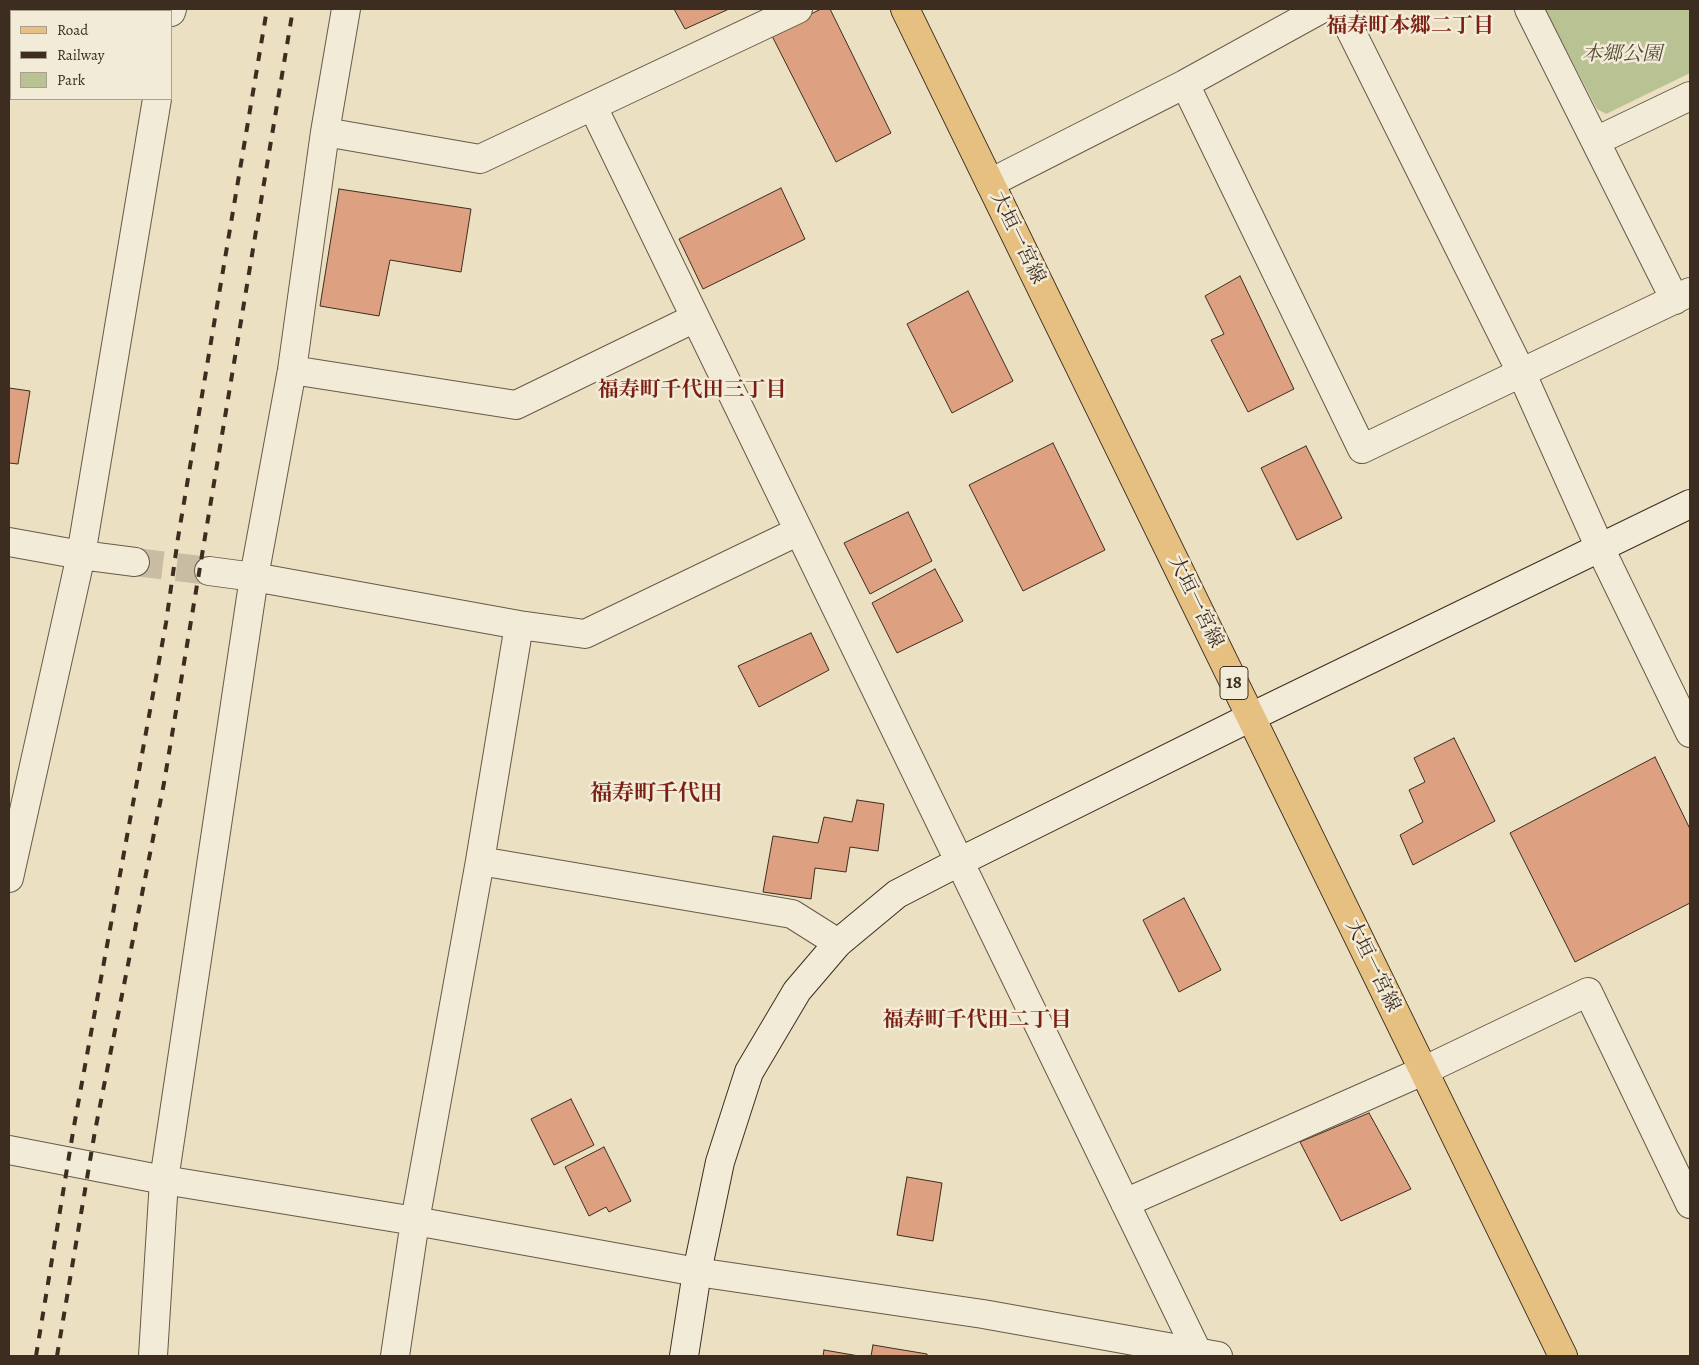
<!DOCTYPE html>
<meta charset="utf-8">
<style>
body{margin:0}
#map{position:relative;width:1699px;height:1365px;overflow:hidden;background:#ebe0c2;font-family:Alegreya,serif}
canvas{display:block}
.frame{position:absolute;inset:0;border:10px solid #3d2d20;pointer-events:none}
.legend{position:absolute;left:10px;top:10px;width:162px;height:90px;box-sizing:border-box;background:#f2ebd7;border:1px solid #aa9f8e;margin:0;padding:6px 9px;list-style:none;font-size:15px;color:#3d2d20}
.legend li{display:flex;align-items:center;gap:10px;height:25px}
.legend b{width:25px;border:1px solid #aa9f8e}
</style>
<div id="map">
<canvas width="1699" height="1365"></canvas>
<div class="frame"></div>
<ul class="legend">
<li><b style="height:6px;background:#e6c081"></b>Road</li>
<li><b style="height:6px;background:#3d2d20"></b>Railway</li>
<li><b style="height:14px;background:#b8c293"></b>Park</li>
</ul>
</div>
<script>
const g = document.querySelector('canvas').getContext('2d');
g.lineJoin = 'round';
function fill(path, color) { g.fillStyle = color; g.fill(path, 'evenodd'); }
const toPath = rows => new Path2D(rows.map(r => 'M' + r).join(''));
function trace(path, color, width, dash) { g.strokeStyle = color; g.lineWidth = width; g.lineCap = dash ? 'butt' : 'round'; g.setLineDash(dash || []); g.stroke(path); }
function label(font, color, halo, rows, align = 'center') {
  g.font = font + ' Alegreya,"Noto Serif JP",serif'; g.lineWidth = 5; g.setLineDash([]); g.textBaseline = 'middle'; g.strokeStyle = halo; g.fillStyle = color; for (const [text, x, y, turn = 0] of rows) {
    g.save(); g.translate(x, y); g.rotate((+turn || 0) * Math.PI / 180); g.textAlign = isNaN(turn) ? turn : align; if (halo) g.strokeText(text, 0, 0); g.fillText(text, 0, 0); g.restore();
  }
}
const green = toPath([
 [1545,9,1690,9,1690,73,1606,114,1597,109]
]);
const building = toPath([
 [674,9,729,9,685,29,674,9],
 [821,9,830,9,891,133,836,162,771,34,821,9],
 [781,188,805,239,703,289,679,239,781,188],
 [339,189,471,209,461,272,390,260,379,316,320,306,339,189],
 [1240,276,1294,389,1248,412,1211,340,1224,334,1205,296,1240,276],
 [968,291,1013,381,952,413,907,324,968,291],
 [9,388,30,391,18,464,9,463,9,388],
 [1053,443,1105,550,1023,591,969,485,1053,443],
 [1306,446,1342,518,1297,540,1261,468,1306,446],
 [908,512,932,561,870,594,844,543,908,512],
 [935,569,963,621,897,653,872,603,935,569],
 [811,633,829,670,759,707,738,666,811,633],
 [1454,738,1495,821,1413,865,1400,835,1423,822,1409,790,1425,782,1414,758,1454,738],
 [1655,757,1690,829,1690,903,1575,962,1510,833,1655,757],
 [857,800,884,804,878,851,850,847,846,872,815,868,811,899,763,892,773,836,818,843,824,817,852,822,857,800],
 [1184,898,1221,970,1179,992,1143,920,1184,898],
 [571,1099,594,1145,554,1165,531,1119,571,1099],
 [1369,1113,1411,1189,1341,1221,1300,1142,1369,1113],
 [604,1147,631,1201,609,1212,606,1207,589,1216,565,1167,604,1147],
 [907,1177,942,1183,933,1241,897,1235,907,1177],
 [873,1345,927,1354,927,1356,871,1356,873,1345],
 [824,1350,859,1356,823,1356,824,1350]
]);
const streetTunnel = toPath([
 [135,562,209,571]
]);
const street = toPath([
 [1340,9,1521,372,1600,548,1690,733],
 [1529,9,1675,300],
 [171,12,172,9],
 [1185,84,1362,449,1690,292],
 [593,107,1198,1353],
 [325,132,480,159,798,9],
 [1596,141,1690,96],
 [990,183,1185,84,1321,9],
 [292,370,516,405,695,318],
 [9,542,81,555,135,562],
 [209,571,254,577,519,625,585,634,799,531],
 [480,861,792,914,838,943],
 [9,878,81,555,157,99],
 [9,1150,164,1180,415,1221,697,1272,983,1314,1218,1356],
 [1125,1203,1423,1071,1588,992,1690,1204],
 [153,1356,164,1180,254,577,292,370,325,132,346,9],
 [395,1356,415,1221,480,861,519,625]
]);
const secondary = toPath([
 [684,1356,697,1272,720,1162,749,1072,797,991,838,943,897,894,959,862,1251,717,1690,504]
]);
const primary = toPath([
 [905,9,1563,1356]
]);
const rail = toPath([
 [36,1356,74,1126,166,623,178,538,267,9],
 [57,1356,95,1131,164,783,293,9]
]);
const shields = [
 [1234,683,28]
];
const shieldNames = [
 ["18",1234,683]
];
const parkNames = [
 ["本郷公園",1622,55]
];
const streetNames = [
 ["大垣一宮線",1017,238,64],
 ["大垣一宮線",1195,602,64],
 ["大垣一宮線",1372,966,64]
];
const neighbourhoodNames = [
 ["福寿町本郷二丁目",1410,27],
 ["福寿町千代田三丁目",692,391],
 ["福寿町千代田二丁目",977,1021]
];
const quarterNames = [
 ["福寿町千代田",656,795]
];
fill(green, '#b8c293');
fill(building, '#dda080');
trace(building, '#3d2d20', 1);
trace(streetTunnel, '#c8bca2', 28, [28, 14]);
trace(street, '#685a48', 30);
trace(secondary, '#3d2d20', 30);
trace(primary, '#3d2d20', 30);
trace(street, '#f2ebd7', 28);
trace(secondary, '#f2ebd7', 28);
trace(primary, '#e6c081', 28);
trace(rail, '#3d2d20', 4, [9, 9]);
for (const [x, y, w] of shields) { const box = new Path2D(); box.roundRect(x - w / 2, y - 16.5, w, 33, 4); g.fillStyle = '#f2ebd7'; g.fill(box); trace(box, '#3d2d20', 1); }
label('bold 19px', '#3d2d20', null, shieldNames);
label('italic 20px', '#564b37', '#f2ebd7', parkNames);
label('20px', '#3d2d20', '#f2ebd7', streetNames);
label('bold 21px', '#7a1f14', '#f2ebd7', neighbourhoodNames);
label('bold 22px', '#7a1f14', '#f2ebd7', quarterNames);
</script>
